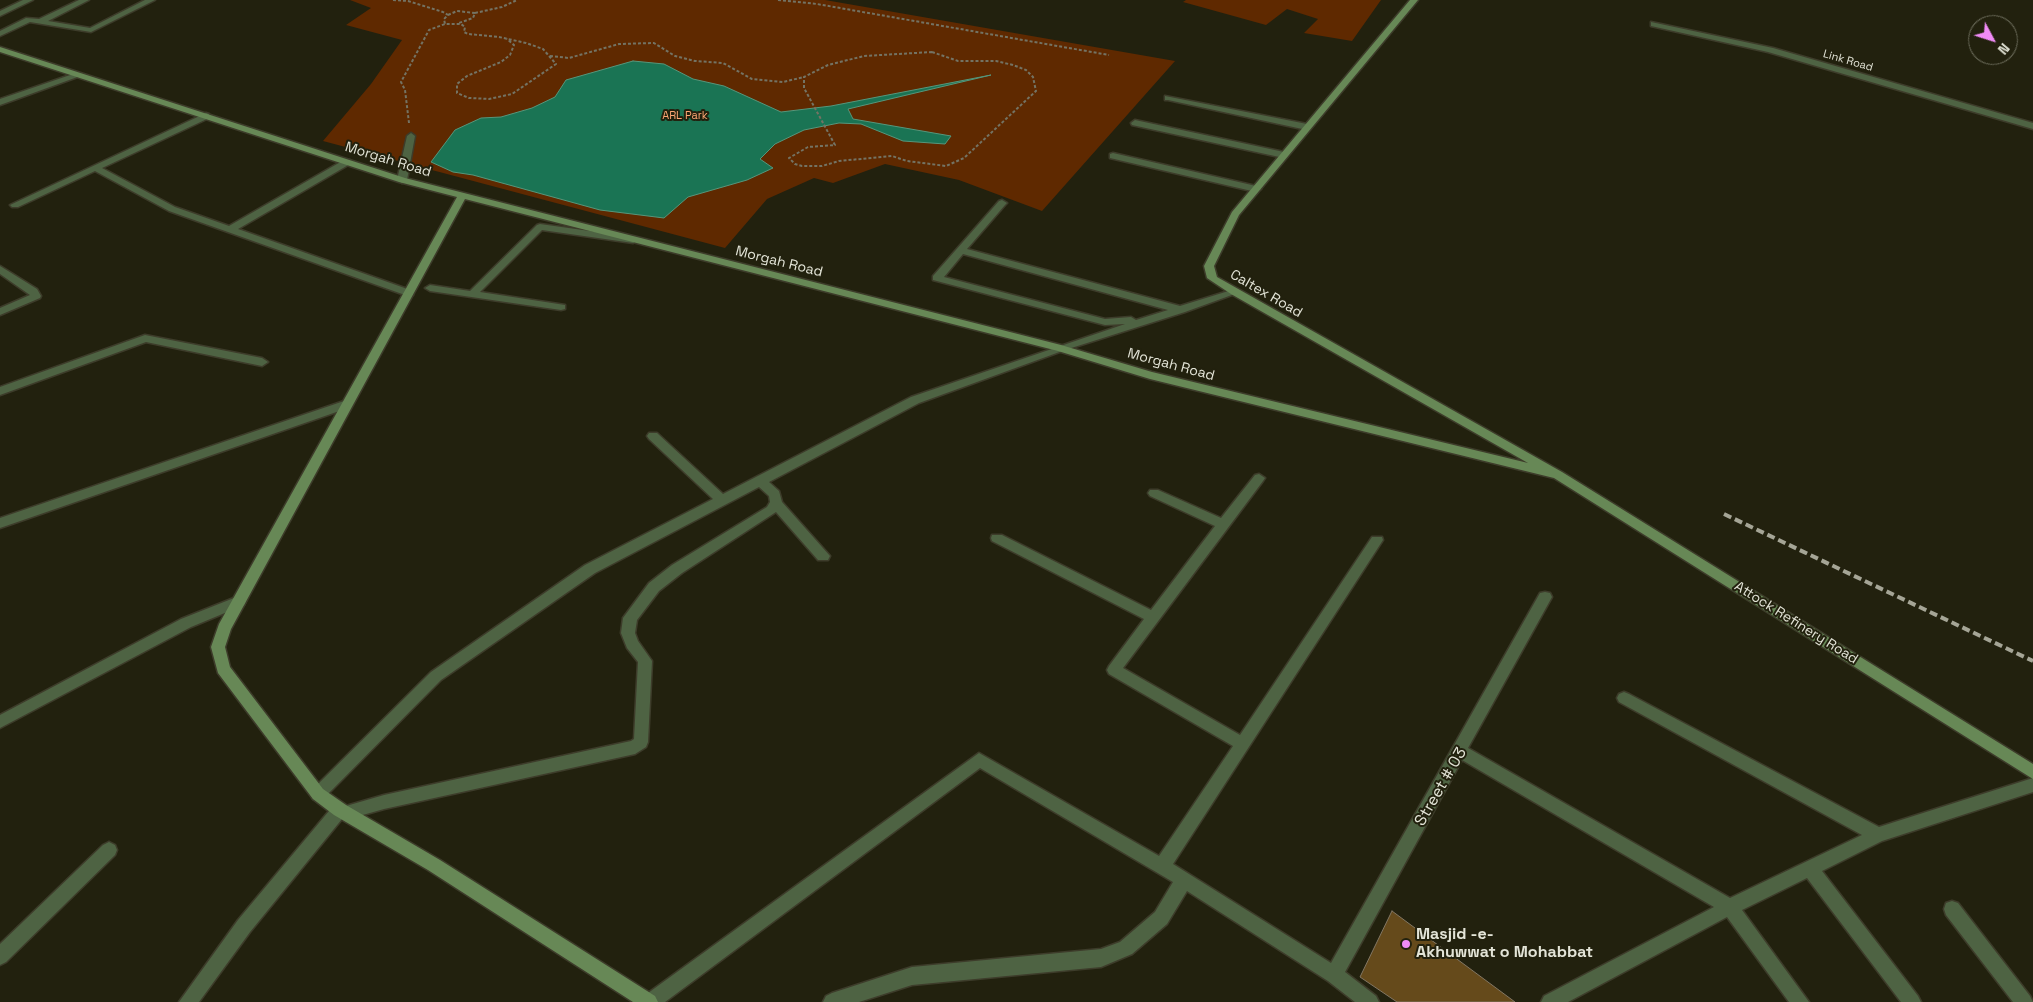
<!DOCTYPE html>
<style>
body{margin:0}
#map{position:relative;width:2033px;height:1002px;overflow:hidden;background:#22210e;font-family:"Space Grotesk",sans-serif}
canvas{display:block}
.north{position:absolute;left:1968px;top:15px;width:50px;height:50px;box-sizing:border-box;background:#22210e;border:1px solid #6f6f5e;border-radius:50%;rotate:130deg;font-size:14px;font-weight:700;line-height:20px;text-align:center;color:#e3e4d7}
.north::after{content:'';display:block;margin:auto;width:18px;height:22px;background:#f08bf6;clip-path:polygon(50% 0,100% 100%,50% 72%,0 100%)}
</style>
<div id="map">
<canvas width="2033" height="1002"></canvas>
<div class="north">N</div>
</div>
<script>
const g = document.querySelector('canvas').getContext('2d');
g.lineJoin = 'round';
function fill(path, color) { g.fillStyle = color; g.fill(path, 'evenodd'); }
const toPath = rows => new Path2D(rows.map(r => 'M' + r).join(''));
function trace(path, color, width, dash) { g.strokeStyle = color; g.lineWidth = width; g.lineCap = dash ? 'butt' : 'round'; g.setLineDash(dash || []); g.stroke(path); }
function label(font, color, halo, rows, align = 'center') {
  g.font = font + ' "Space Grotesk",sans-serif'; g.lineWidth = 4; g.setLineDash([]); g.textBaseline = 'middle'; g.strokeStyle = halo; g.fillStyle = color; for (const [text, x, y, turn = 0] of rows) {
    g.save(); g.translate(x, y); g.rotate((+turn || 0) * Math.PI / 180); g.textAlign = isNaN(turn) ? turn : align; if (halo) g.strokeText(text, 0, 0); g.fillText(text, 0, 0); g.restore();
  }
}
const green = toPath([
 [350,0,825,0,1175,61,1042,211,959,180,885,164,833,183,814,178,767,199,725,248,323,141,371,84,402,40,346,25,371,8],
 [1186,0,1381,0,1352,41,1304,33,1318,19,1287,9,1266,25,1183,2]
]);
const water = toPath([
 [633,61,664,64,693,79,724,86,781,112,831,106,991,75,848,109,853,119,951,136,945,144,903,141,861,124,839,123,804,130,775,144,760,159,773,168,747,180,688,197,664,218,600,210,473,175,453,172,431,162,455,130,481,118,501,117,532,108,555,97,566,80,633,61]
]);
const building = toPath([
 [1392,911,1515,1002,1397,1002,1360,977,1392,911]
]);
const path = toPath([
 [393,0,408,1,443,12,448,15,444,19,445,24],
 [778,0,817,4,1109,55],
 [475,13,502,7,517,0],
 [448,15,457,11,475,13,473,18,459,23],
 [932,52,958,61,996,61,1013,65,1026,70,1033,77,1036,91,964,158,946,166,907,161,892,156,839,161,822,166,802,166,795,164,789,158,808,147,835,145,804,88,804,77,828,65,864,56,932,52],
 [550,56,569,58,619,44,654,43,675,56,695,61,723,63,752,79,783,82,804,77],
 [409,123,405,90,401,82,429,30,445,24,461,24,465,27,464,32,468,34,499,37,526,43,543,49,556,64,512,94,489,99,469,98,457,93,457,84,467,76,501,62,510,55,514,45,507,39]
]);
const lane = toPath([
 [1651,22,1773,48,2033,123,2033,129,1768,52,1651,26,1651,22],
 [540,224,633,237,638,240,633,243,542,230,480,292,565,305,565,309,561,310,430,291,425,288,430,285,470,291,537,225,540,224]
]);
const street = toPath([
 [23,0,33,0,0,16,0,11,23,0],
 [79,0,89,0,48,21,90,28,145,0,155,0,91,32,30,22,0,36,0,31,26,18,39,19,79,0],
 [76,73,83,75,0,105,0,99,76,73],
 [1165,96,1307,124,1311,127,1307,130,1168,100,1165,100,1165,96],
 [206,113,209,114,209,118,102,168,175,207,229,226,344,160,350,160,350,164,238,229,413,291,413,295,405,295,169,211,95,171,18,207,12,207,10,205,206,113],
 [1135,120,1284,152,1288,155,1284,158,1132,125,1131,123,1135,120],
 [411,133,415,136,407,180,402,183,397,180,407,136,411,133],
 [1113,153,1256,186,1261,189,1256,192,1110,158,1110,154,1113,153],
 [1002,200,1007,203,1005,205,967,249,1180,306,1235,289,1240,292,1185,312,1065,350,919,403,769,482,779,491,782,502,830,556,828,560,818,560,776,512,682,573,659,591,637,620,635,633,638,641,652,661,648,742,646,747,635,754,384,809,345,820,342,819,250,932,199,1002,179,1002,238,920,334,805,340,803,346,806,384,795,631,741,634,739,638,662,627,648,621,633,623,618,649,583,672,565,767,507,770,502,769,496,759,487,595,573,441,680,323,799,318,801,313,799,310,794,313,789,431,672,585,565,713,499,649,439,647,436,649,433,657,433,723,494,911,397,1125,324,1105,325,933,280,933,276,999,201,1002,200],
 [963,254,1168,310,1136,320,1131,317,1105,319,944,277,963,254],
 [0,266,37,289,41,296,40,298,0,315,0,308,30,295,0,274,0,266],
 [145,335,262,358,268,362,262,366,146,342,0,395,0,387,145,335],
 [347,400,353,404,351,407,0,528,0,518,347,400],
 [1259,474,1265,478,1263,481,1123,668,1240,735,1372,537,1382,537,1383,540,1173,864,1331,963,1540,593,1545,592,1550,593,1552,597,1468,748,1730,898,1862,835,1619,702,1617,698,1619,694,1624,692,1629,694,1879,827,2033,778,2033,792,1882,841,1822,871,1918,996,1921,1002,1901,1002,1807,878,1742,910,1809,1002,1789,1002,1727,917,1568,1002,1541,1002,1544,996,1714,907,1462,760,1345,972,1376,996,1379,1002,1355,1002,1328,981,1187,891,1167,924,1132,954,1101,967,912,985,859,1002,823,1002,826,996,832,993,912,967,1101,949,1120,942,1155,912,1173,882,980,768,665,1002,641,1002,644,996,979,753,1159,856,1233,746,1109,674,1107,670,1109,666,1144,619,992,541,991,538,992,535,1002,535,1151,610,1215,526,1150,496,1148,493,1150,490,1158,490,1221,518,1255,475,1259,474],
 [239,596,244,597,246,601,244,605,191,627,0,728,0,715,181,619,239,596],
 [109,842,115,845,117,850,115,855,6,962,0,965,0,944,103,845,109,842],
 [1952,901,1958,903,2030,996,2033,1002,2013,1002,1946,915,1944,909,1946,903,1952,901]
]);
const secondary = toPath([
 [1410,0,1418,0,1239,215,1214,266,1217,277,1562,472,2033,764,2033,779,1554,478,1150,379,1058,351,465,199,231,629,225,647,230,667,323,789,346,805,440,860,655,996,658,1002,633,1002,428,870,334,815,313,799,218,673,211,647,219,624,457,197,399,182,0,52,0,47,405,178,1061,345,1152,372,1528,463,1231,294,1207,278,1204,266,1232,212,1410,0]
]);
const rail = toPath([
 [1724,514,2033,661]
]);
const markers = [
 [1406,944,5,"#f08bf6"]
];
const farStreetnames = [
 ["Link Road",1848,61,16]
];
const farParknames = [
 ["ARL Park",685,116]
];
const streetNames = [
 ["Morgah Road",388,160,17],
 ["Morgah Road",779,262,14],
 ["Caltex Road",1266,294,30],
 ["Morgah Road",1171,365,15],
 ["Attock Refinery Road",1796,623,32]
];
const nearStreetnames = [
 ["Street # 03",1441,787,-60]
];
const nearPoinames = [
 ["Masjid -e-",1416,935],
 ["Akhuwwat o Mohabbat",1416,953]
];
fill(green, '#5f2900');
fill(water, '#1a7454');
trace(water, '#56967b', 1);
fill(building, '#654a1b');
trace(building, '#837764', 1);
trace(lane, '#3d3c2a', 3);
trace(street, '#3d3c2a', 3);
trace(secondary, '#3d3c2a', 3);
trace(path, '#747363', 2, [3, 2]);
fill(lane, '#4e6343');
fill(street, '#4e6343');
fill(secondary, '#678856');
trace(rail, '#a5a596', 4, [8, 4]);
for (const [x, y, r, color] of markers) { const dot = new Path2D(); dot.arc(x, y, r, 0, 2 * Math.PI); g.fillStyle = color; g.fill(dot); trace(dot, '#22210e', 2); }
label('11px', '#e3e4d7', '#22210e', farStreetnames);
label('11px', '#fea775', '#22210e', farParknames);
label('14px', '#e3e4d7', '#22210e', streetNames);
label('16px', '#e3e4d7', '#22210e', nearStreetnames);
label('bold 16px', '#e3e4d7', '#22210e', nearPoinames, 'left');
</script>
